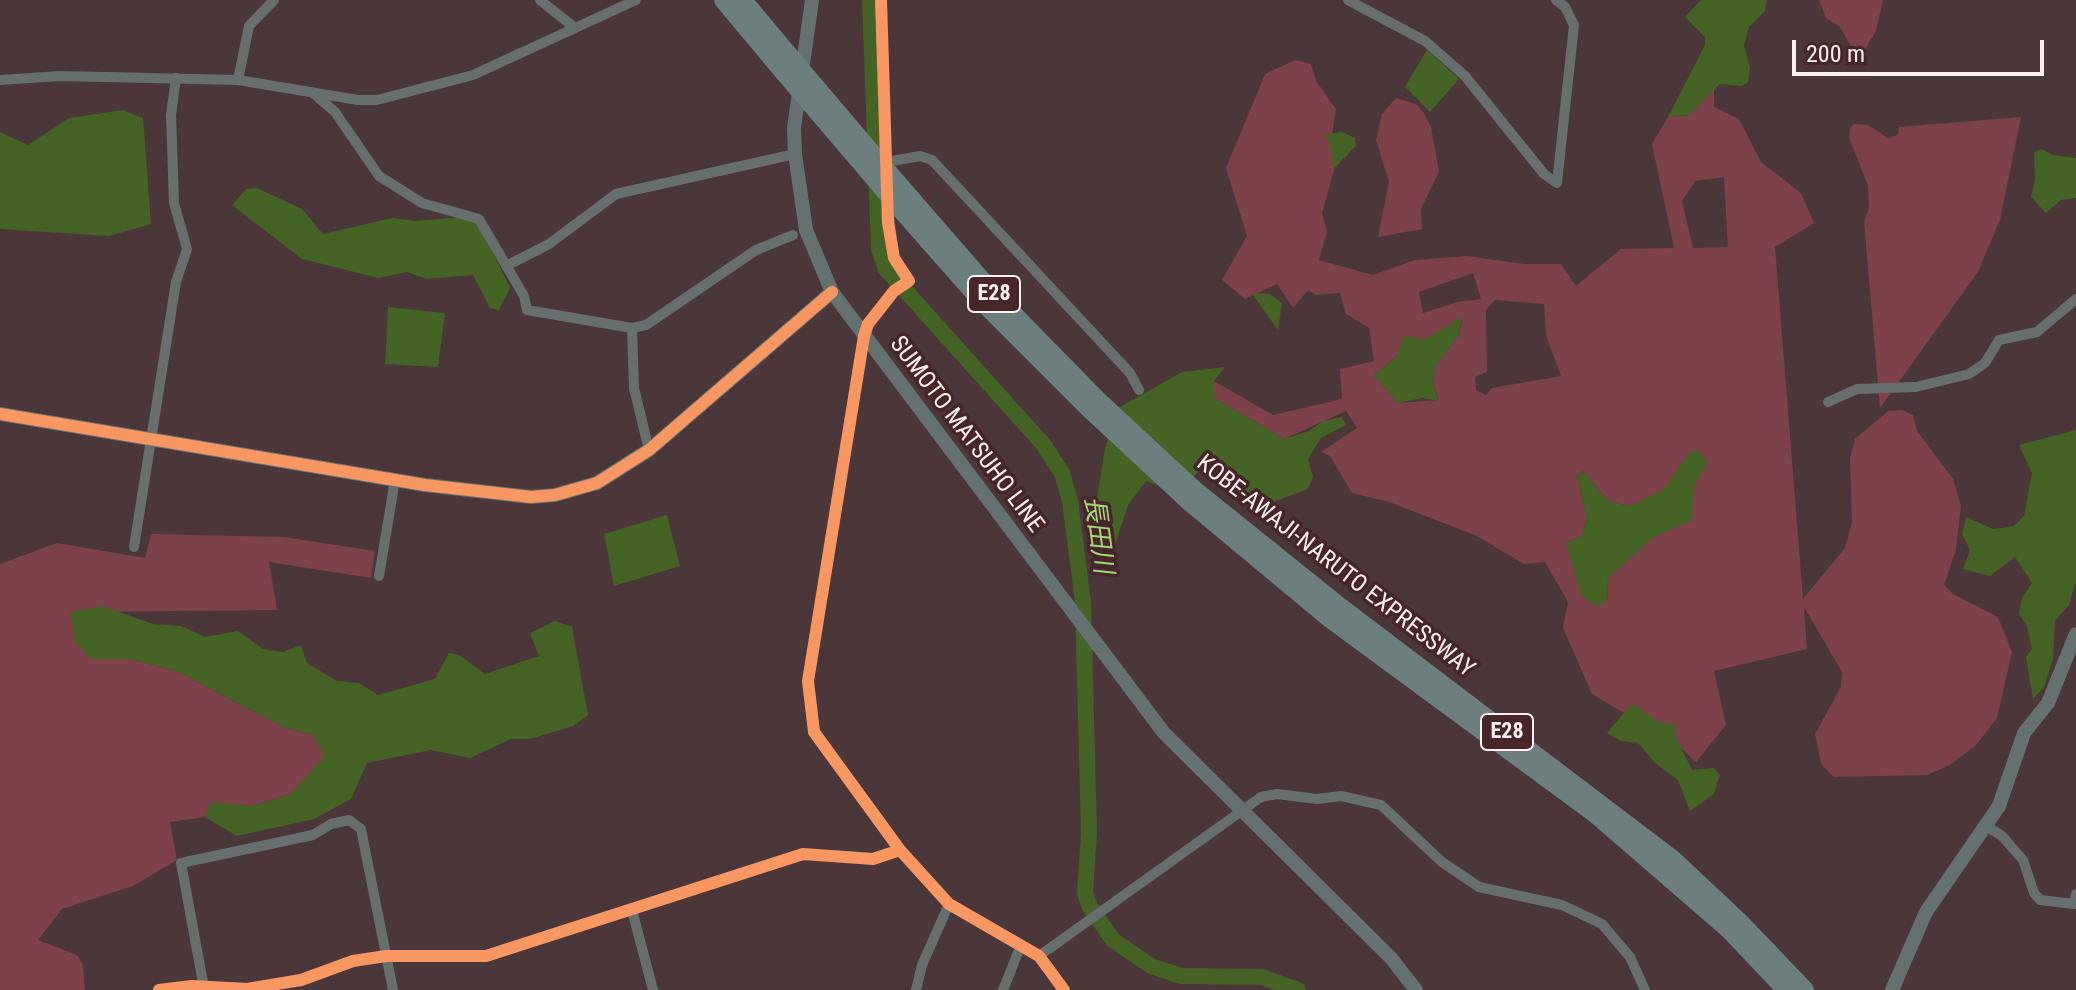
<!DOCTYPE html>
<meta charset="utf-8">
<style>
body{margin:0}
#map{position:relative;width:2076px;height:990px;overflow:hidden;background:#4b3739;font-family:"Roboto Condensed",sans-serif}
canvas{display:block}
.scale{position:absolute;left:1792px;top:40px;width:252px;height:36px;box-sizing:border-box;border:4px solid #fff0f1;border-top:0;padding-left:10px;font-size:24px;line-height:28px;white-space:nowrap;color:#fff0f1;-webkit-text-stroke:6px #472529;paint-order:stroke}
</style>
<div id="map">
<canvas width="2076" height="990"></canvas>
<div class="scale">200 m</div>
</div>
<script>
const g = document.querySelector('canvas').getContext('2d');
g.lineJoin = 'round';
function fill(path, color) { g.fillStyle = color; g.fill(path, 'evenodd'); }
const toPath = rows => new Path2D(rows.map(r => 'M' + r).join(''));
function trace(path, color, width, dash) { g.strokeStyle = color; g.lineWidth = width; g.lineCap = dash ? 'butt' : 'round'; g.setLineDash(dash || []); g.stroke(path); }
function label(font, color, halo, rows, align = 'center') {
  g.font = font + ' "Roboto Condensed","Noto Sans JP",sans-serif'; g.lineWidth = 7; g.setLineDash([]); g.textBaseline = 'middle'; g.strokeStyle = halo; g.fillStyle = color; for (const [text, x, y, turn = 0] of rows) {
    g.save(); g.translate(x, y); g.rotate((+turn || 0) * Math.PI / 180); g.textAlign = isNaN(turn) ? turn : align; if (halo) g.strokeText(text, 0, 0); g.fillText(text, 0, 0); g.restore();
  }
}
const green = toPath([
 [1819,0,1883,0,1876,31,1859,60,1840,27,1826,18],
 [1295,60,1311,64,1316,81,1336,109,1331,140,1337,160,1322,213,1327,232,1319,260,1373,275,1415,260,1467,256,1524,264,1561,264,1576,286,1621,249,1674,248,1652,144,1668,117,1689,115,1714,89,1714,107,1739,119,1761,162,1801,193,1814,223,1775,247,1803,599,1845,548,1852,522,1850,458,1855,439,1888,411,1902,410,1913,415,1917,431,1953,479,1961,506,1956,549,1944,585,1953,594,1998,617,2012,652,1997,718,1976,745,1950,765,1927,775,1834,777,1821,764,1815,734,1841,687,1842,672,1804,607,1807,649,1714,671,1726,725,1696,762,1633,704,1624,713,1592,694,1563,628,1568,602,1545,562,1524,564,1477,536,1389,502,1352,493,1330,456,1321,452,1357,428,1346,411,1284,439,1214,398,1214,381,1273,415,1342,399,1340,369,1374,361,1369,328,1346,314,1340,293,1316,295,1308,290,1293,308,1277,284,1245,299,1222,280,1247,236,1226,168,1265,74],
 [1724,177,1728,247,1693,248,1682,201,1695,181],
 [1473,273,1481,299,1457,302,1423,313,1419,292],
 [1495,300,1544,304,1546,336,1561,376,1492,388,1486,395,1476,390,1475,377,1487,372,1486,310],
 [1462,319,1459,335,1435,367,1433,383,1438,400,1398,403,1374,375,1397,356],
 [1691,451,1692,520,1652,537,1608,578,1607,600,1566,543,1582,536,1587,519,1577,476,1583,471,1609,502,1631,506,1665,489],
 [1396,98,1416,104,1424,113,1431,127,1439,172,1421,209,1422,229,1378,237,1389,182,1376,140,1382,114],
 [2021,117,2000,220,1978,272,1880,408,1864,221,1869,208,1868,186,1849,137,1850,128,1854,124,1868,125,1888,138,1898,135,1899,127],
 [151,534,284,537,375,551,371,578,269,562,277,610,70,612,92,658,130,659,177,671,283,727,313,735,326,756,291,794,251,806,212,803,205,817,170,822,177,860,133,886,62,909,38,940,77,955,83,965,85,990,0,990,0,564,57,543,145,558]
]);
const water = toPath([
 [1701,0,1767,0,1765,11,1749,27,1744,45,1750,68,1748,82,1742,86,1720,84,1689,115,1668,117,1705,45,1705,37,1685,17],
 [1427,50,1459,79,1430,112,1405,87],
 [123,110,143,118,151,224,109,236,0,229,0,132,28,145,69,118],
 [1342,132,1355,138,1356,146,1333,169,1332,149,1325,135],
 [2042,149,2053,155,2076,158,2076,198,2061,200,2046,213,2031,197,2035,180,2034,152],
 [257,188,302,209,323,234,392,218,415,221,475,216,510,288,499,310,490,308,473,275,427,279,407,272,378,278,302,259,232,205,246,189],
 [1257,293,1270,294,1282,303,1278,330,1253,295],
 [388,307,445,313,438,367,385,364],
 [1462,317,1459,335,1435,367,1433,383,1438,401,1423,398,1398,403,1374,375,1397,356,1404,335,1424,340],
 [1225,367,1214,381,1214,398,1284,439,1309,431,1323,421,1342,417,1346,425,1321,438,1308,459,1313,477,1308,489,1273,502,1266,510,1204,467,1184,485,1164,487,1146,481,1128,505,1113,551,1105,554,1096,548,1093,525,1105,448,1120,407,1182,372],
 [2076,430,2076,581,2069,605,2055,621,2053,659,2044,687,2033,699,2026,657,2032,649,2027,626,2019,614,2022,598,2032,583,2015,557,1990,576,1963,569,1970,550,1962,534,1966,517,1993,529,2014,526,2024,516,2032,473,2019,445],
 [1698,450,1708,462,1694,486,1692,520,1652,538,1608,578,1607,600,1596,607,1581,595,1566,543,1582,536,1587,519,1577,476,1583,471,1609,502,1631,506,1664,489,1691,451],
 [667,515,680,566,614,586,604,534],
 [102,606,153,624,181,626,205,637,238,631,263,649,283,652,301,645,307,663,337,681,359,683,378,695,435,679,449,653,459,655,485,674,539,656,530,633,555,621,572,627,588,715,573,726,530,739,511,739,470,758,431,750,367,763,351,799,314,819,237,836,205,817,211,802,251,806,291,794,325,756,313,735,283,727,177,671,130,659,92,659,76,643,70,612],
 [1632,703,1658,722,1676,725,1675,735,1692,770,1714,768,1720,775,1714,794,1690,811,1678,780,1655,763,1638,743,1621,741,1607,733]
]);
const river = toPath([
 [870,0,879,249,886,269,1043,444,1062,473,1070,501,1083,602,1089,833,1085,893,1090,907,1113,940,1151,966,1181,976,1262,977,1298,990]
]);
const street = toPath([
 [540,0,575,28],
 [881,0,886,168],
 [1348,0,1425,41,1465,76,1544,174,1557,183,1574,25,1565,7,1556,0],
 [0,80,60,76,238,80,358,100,377,100,473,75,636,0],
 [238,80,249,26,274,0],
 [313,93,335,112,379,176,422,203,479,219,524,296,527,310,632,328,646,325,756,250,793,235],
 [886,162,920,156,932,160,1130,373,1139,390],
 [887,196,894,258,909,281,894,291,868,324,864,336,808,681,814,732,900,850,949,904,1039,956,1064,990],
 [506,266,549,244,616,194,795,154],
 [632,328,634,388,649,450],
 [1828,402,1857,389,1916,387,1969,374,1985,363,1999,340,2037,332,2076,299],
 [134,547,176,282,187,249,174,203,171,115,176,78],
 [379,576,395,480],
 [1988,827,2002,836,2023,860,2034,893,2040,900,2074,904,2076,894],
 [632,910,653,990],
 [1039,956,1261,797,1277,794,1317,799,1341,796,1381,805,1442,862,1479,887,1562,905,1602,924,1630,957,1645,990],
 [204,988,181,863,313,835,331,824,349,820,361,829,393,990],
 [159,990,192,986,247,989,301,980,353,961,386,956,486,956,803,854,873,859,900,850],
 [916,990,922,965,949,904],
 [1003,990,1021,945]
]);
const secondary = toPath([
 [812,0,794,128,795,154,806,230,832,292,1164,733,1391,958,1416,990],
 [0,414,425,485,531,497,555,495,597,483,649,450,832,292],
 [1892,990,1926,912,1999,806,2024,733,2048,703,2076,634]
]);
const highway = toPath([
 [723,0,784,73],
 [743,0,789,55],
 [896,181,995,295,1098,400,1195,490,1342,608,1674,860,1740,922,1805,990],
 [900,209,983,303,1088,408,1187,500,1330,619,1595,814,1729,930,1786,990]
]);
const highwayBridge = toPath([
 [789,55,896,181],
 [784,73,900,209]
]);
const cycleway = toPath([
 [881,0,888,223,894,258,909,281,894,291,868,324,864,336,808,681,814,732,900,850,949,904,1039,956,1064,990],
 [0,414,425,485,531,497,555,495,597,483,649,450,832,292],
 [159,990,192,986,247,989,301,980,353,961,386,956,486,956,803,854,873,859,900,850]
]);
const shields = [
 [994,294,52],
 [1507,732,52]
];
const shieldNames = [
 ["E28",994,294],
 ["E28",1507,732]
];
const streetNames = [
 ["SUMOTO MATSUHO LINE",966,435,53],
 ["KOBE-AWAJI-NARUTO EXPRESSWAY",1335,567,38]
];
const waterNames = [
 ["長田川",1097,535,82]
];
fill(green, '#7c4149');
fill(water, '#446325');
trace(river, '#446325', 16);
trace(street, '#666e6e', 10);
trace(secondary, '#647170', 14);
trace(highway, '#6c7e7e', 18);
trace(highwayBridge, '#6c7e7e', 18);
trace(cycleway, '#f99763', 12);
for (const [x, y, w] of shields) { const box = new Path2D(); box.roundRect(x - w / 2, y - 18, w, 36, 6); g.fillStyle = '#472529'; g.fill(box); trace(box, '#fff0f1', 2); }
label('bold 22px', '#fff0f1', null, shieldNames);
label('24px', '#fff0f1', '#472529', streetNames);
label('italic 26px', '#a2d679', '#472529', waterNames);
</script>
